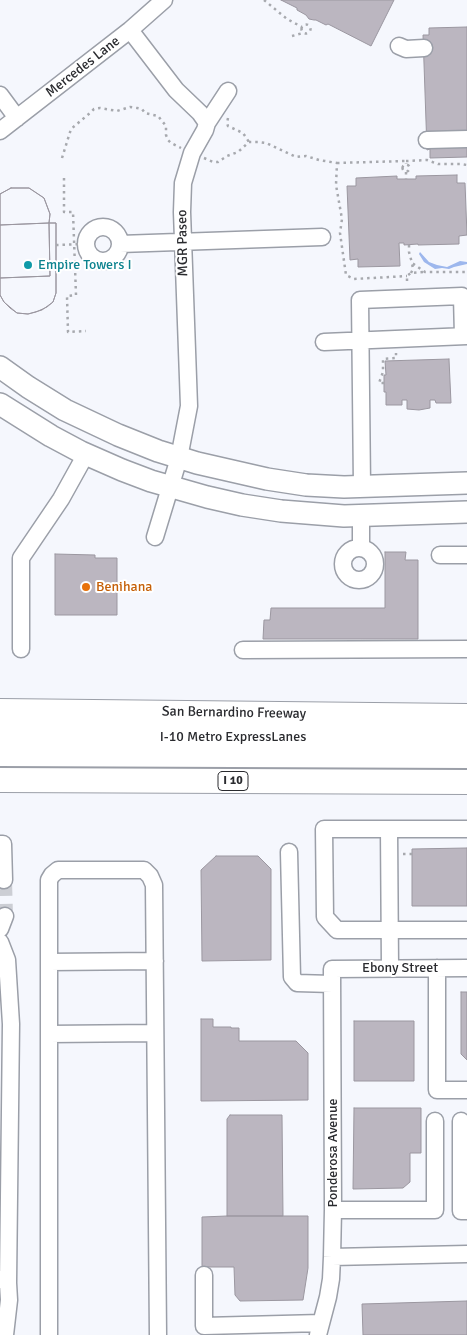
<!DOCTYPE html>
<style>
body{margin:0}
canvas{display:block;background:#f5f7fd}
</style>
<canvas width="467" height="1335"></canvas>
<script>
const g = document.querySelector('canvas').getContext('2d');
g.lineJoin = 'round';
function fill(path, color) { g.fillStyle = color; g.fill(path, 'evenodd'); }
const toPath = rows => new Path2D(rows.map(r => 'M' + r).join(''));
function trace(path, color, width, dash) { g.strokeStyle = color; g.lineWidth = width; g.lineCap = dash ? 'butt' : 'round'; g.setLineDash(dash || []); g.stroke(path); }
function label(font, color, halo, rows, align = 'center') {
  g.font = font + ' Signika,sans-serif'; g.lineWidth = 4; g.setLineDash([]); g.textBaseline = 'middle'; g.strokeStyle = halo; g.fillStyle = color; for (const [text, x, y, turn = 0] of rows) {
    g.save(); g.translate(x, y); g.rotate((+turn || 0) * Math.PI / 180); g.textAlign = isNaN(turn) ? turn : align; if (halo) g.strokeText(text, 0, 0); g.fillText(text, 0, 0); g.restore();
  }
}
const water = toPath([
 [420,252,429,262,437,265,447,267,460,261,467,262,467,264,454,267,449,269,442,268,435,269,424,262,419,254]
]);
const building = toPath([
 [281,0,394,0,371,46,328,24,326,25,316,20,314,20,309,19,306,15,297,10,297,8,281,0],
 [467,27,467,157,430,158,430,149,427,150,423,35,429,35,429,28,467,27],
 [457,175,457,183,465,183,467,235,459,236,459,244,418,245,418,244,404,245,404,243,399,243,400,266,358,267,358,259,350,260,347,186,356,186,356,178,397,176,397,179,416,179,416,176,457,175],
 [11,188,29,188,44,198,50,214,49,223,56,223,56,293,53,302,47,307,36,312,28,314,17,313,10,308,4,302,0,295,0,194,11,188],
 [11,188,29,188,44,198,50,214,49,223,0,225,0,194,11,188],
 [49,223,50,276,0,278,0,225,49,223],
 [49,223,56,223,56,293,53,302,42,310,28,314,17,313,4,302,0,295,0,278,50,276,49,223],
 [449,359,451,403,436,403,435,400,430,400,430,408,419,410,407,409,407,400,402,400,402,405,386,405,386,392,384,392,384,375,386,375,385,361,449,359],
 [385,552,406,552,405,560,418,560,418,639,263,639,264,620,270,620,271,608,385,608,385,552],
 [55,554,95,555,95,558,117,558,117,615,55,615,55,554],
 [467,848,467,906,412,906,412,849,467,848],
 [216,856,258,856,271,869,271,960,202,961,201,870,216,856],
 [461,992,467,992,467,1060,461,1054,461,992],
 [201,1019,213,1019,213,1027,231,1027,231,1028,239,1028,239,1041,296,1041,308,1053,308,1100,201,1101,201,1019],
 [354,1021,414,1021,414,1081,354,1081,354,1021],
 [354,1108,421,1108,421,1153,410,1153,410,1182,403,1188,353,1189,354,1108],
 [230,1115,282,1115,283,1216,227,1216,227,1119,230,1115],
 [227,1216,308,1216,308,1268,303,1300,240,1301,235,1295,234,1267,202,1267,202,1217,227,1216],
 [467,1301,467,1335,363,1335,362,1304,467,1301]
]);
const minorTunnel = toPath([
 [4,880,5,916]
]);
const path = toPath([
 [264,0,287,19,302,27],
 '301.5 29a4.5 4.5 0 1 1 9 0a4.5 4.5 0 1 1-9 0Z',
 [292,36,303,33],
 [228,118,227,123,228,126,243,133,249,142],
 [62,158,71,129,90,113,94,109,100,108,117,111,130,107,137,108,142,109,145,113,158,116,166,126,166,135,168,140,171,143,181,148],
 [204,158,213,162,218,162,227,156,238,152,249,142,259,142,266,143,296,157,306,156,319,160,337,163,336,185,342,219,340,233,346,275,354,279,407,276],
 [406,161,427,160,438,164,460,164,467,165],
 [337,163,406,161,406,164],
 '402.5 168a3.5 3.5 0 1 1 7 0a3.5 3.5 0 1 1-7 0Z',
 [406,172,406,179],
 [64,178,64,212,73,212,76,295,67,296,68,332,86,331],
 [56,245,85,244],
 [409,245,409,252,412,263,425,272,467,272],
 [411,273,413,269,412,263],
 [407,281,407,276,411,273,424,272],
 [384,383,379,383,383,372,383,359,396,358,396,353],
 [403,854,412,854]
]);
const minor = toPath([
 [130,30,176,90,200,113,207,123,205,130,192,153,183,183,182,212,189,406,179,458,155,537],
 [399,46,406,49,424,48],
 [0,95,17,118],
 [207,123,228,91],
 [0,131,130,30,164,0],
 [427,140,467,139],
 '86 244a17 17 0 1 1 34 0a17 17 0 1 1-34 0Z',
 [120,244,322,237],
 [324,342,467,336],
 [362,486,360,300,462,296,463,336],
 '343 564a16 16 0 1 1 32 0a16 16 0 1 1-32 0Z',
 [361,548,361,516],
 [440,555,467,555],
 [21,649,21,558,61,499,86,454],
 [243,650,467,649],
 [389,829,324,829,325,917,337,930,467,930],
 [0,844,3,844,4,880],
 [289,852,292,977,297,983,332,984],
 [0,929,5,916],
 [0,942,7,960,11,1024,8,1283],
 [49,962,155,961],
 [390,968,389,829,467,829],
 [437,968,437,1090,467,1090],
 [49,1034,155,1033],
 [461,1121,461,1211,467,1211],
 [333,1210,435,1210,435,1121],
 [332,1257,467,1254],
 [204,1275,204,1326,321,1323],
 [0,1279,8,1283,9,1300,5,1335],
 [49,1335,49,880,52,875,58,870,144,870,150,876,154,885,158,1335],
 [318,1335,328,1297,331,1279,332,1257,333,1210,332,969,467,968]
]);
const major = toPath([
 [0,367,28,387,65,410,118,435,158,451,197,463,267,479,306,485,344,487,467,483],
 [0,404,51,436,81,452,122,470,151,481,207,497,242,505,281,511,344,516,467,512]
]);
const highway = toPath([
 [0,711,467,716],
 [0,735,467,738],
 [0,754,467,756],
 [0,780,467,782]
]);
const markers = [
 [28,265,5,"#0f9aa8"],
 [86,587,5,"#e8710a"]
];
const shields = [
 [233,781,30]
];
const shieldNames = [
 ["I 10",233,781]
];
const streetNames = [
 ["Mercedes Lane",83,67,-38],
 ["MGR Paseo",183,243,-91],
 ["San Bernardino Freeway",234,713,1],
 ["I-10 Metro ExpressLanes",233,737],
 ["Ebony Street",400,968],
 ["Ponderosa Avenue",333,1153,-90]
];
const cultureNames = [
 ["Empire Towers I",38,265]
];
const foodNames = [
 ["Benihana",96,587]
];
fill(water, '#9db7ed');
fill(building, '#bbb6c0');
trace(building, '#9b97a0', 1);
trace(minorTunnel, '#ccced4', 16, [16, 8]);
trace(minor, '#9b9fa8', 19);
trace(major, '#9b9fa8', 24);
trace(highway, '#9b9fa8', 26);
trace(path, '#a7a9ae', 2.5, [2.5, 4]);
trace(minor, '#fff', 16);
trace(major, '#fff', 21);
trace(highway, '#fff', 24);
for (const [x, y, r, color] of markers) { const dot = new Path2D(); dot.arc(x, y, r, 0, 2 * Math.PI); g.fillStyle = color; g.fill(dot); trace(dot, '#fff', 2); }
for (const [x, y, w] of shields) { const box = new Path2D(); box.roundRect(x - w / 2, y - 9.5, w, 19, 4); g.fillStyle = '#fff'; g.fill(box); trace(box, '#2a2b2f', 1); }
label('bold 12px', '#2a2b2f', null, shieldNames);
label('14px', '#2a2b2f', '#fff', streetNames);
label('14px', '#0d838f', '#fff', cultureNames, 'left');
label('14px', '#c56008', '#fff', foodNames, 'left');
</script>
